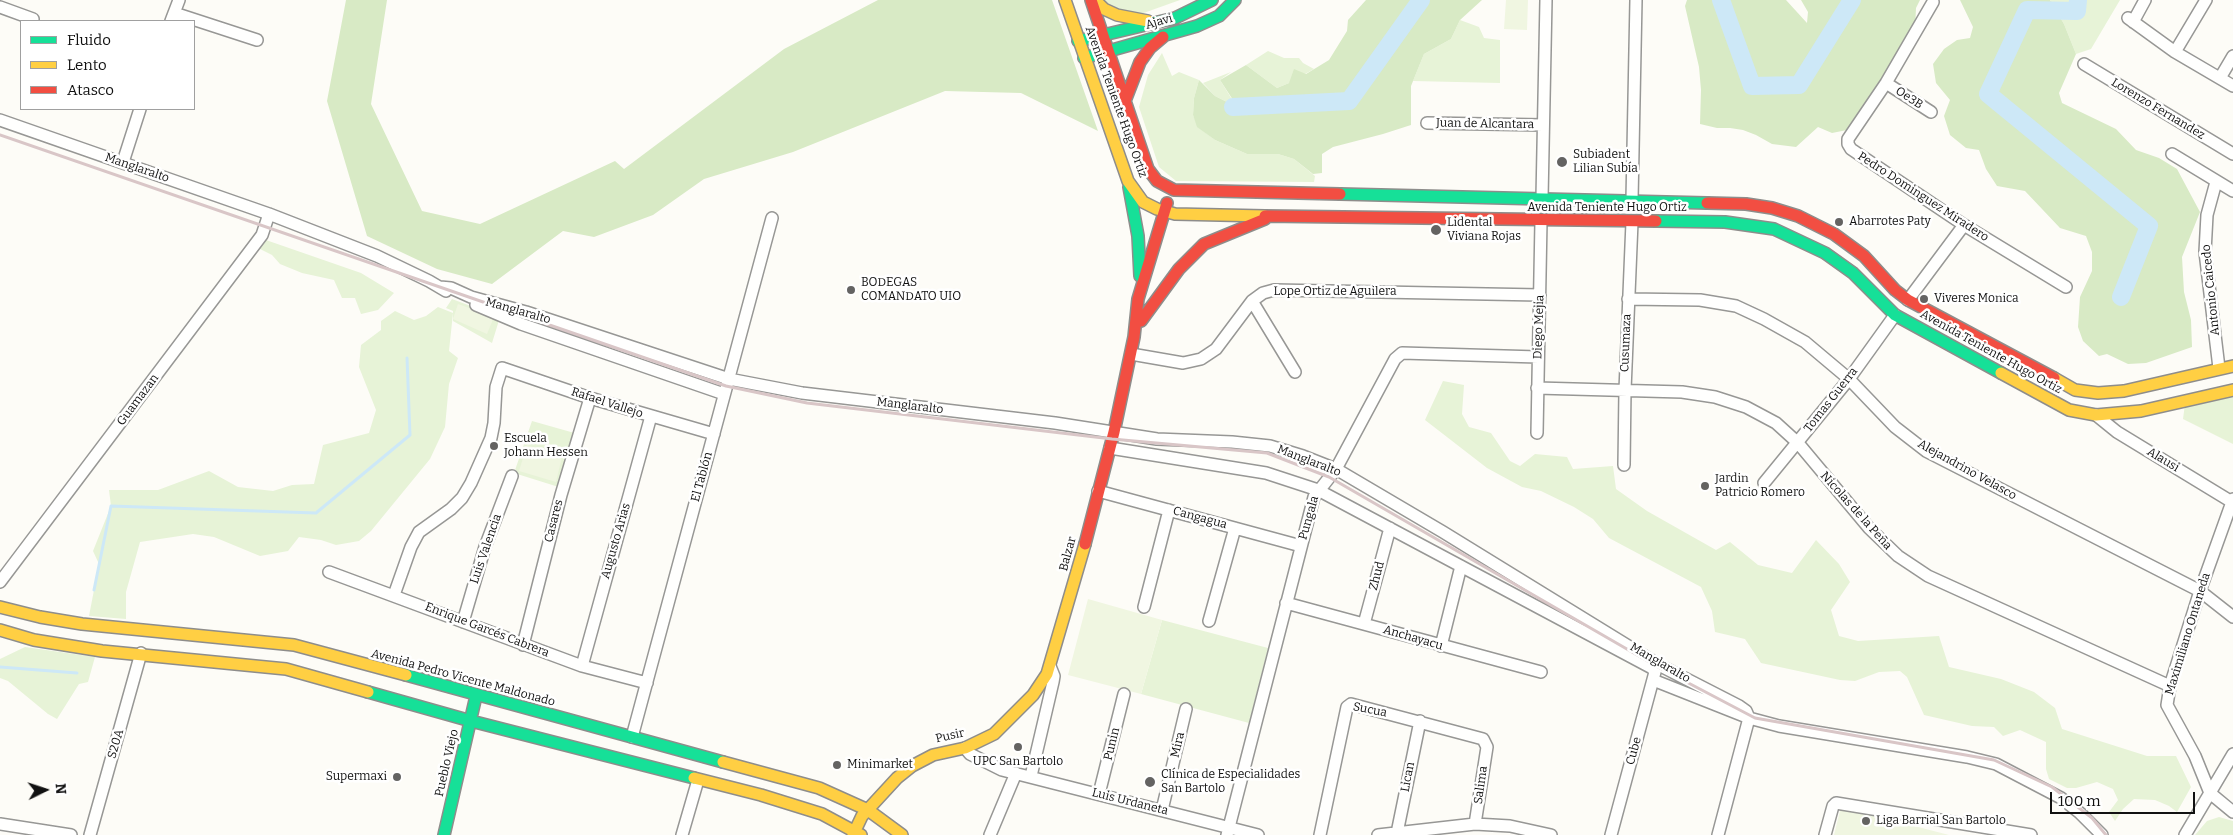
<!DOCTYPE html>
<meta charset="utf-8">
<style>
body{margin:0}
#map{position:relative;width:2233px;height:835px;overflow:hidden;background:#fdfcf7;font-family:Bitter,serif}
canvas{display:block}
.legend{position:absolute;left:20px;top:20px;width:175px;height:90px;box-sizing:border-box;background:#fff;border:1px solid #a0a0a0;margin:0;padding:6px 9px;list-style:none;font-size:15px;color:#111}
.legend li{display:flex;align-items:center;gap:10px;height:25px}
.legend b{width:25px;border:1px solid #a0a0a0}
.north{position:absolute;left:20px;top:765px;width:50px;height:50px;-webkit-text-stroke:4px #fff;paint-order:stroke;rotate:86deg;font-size:14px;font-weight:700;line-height:20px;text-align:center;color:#111}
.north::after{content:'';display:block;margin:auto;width:18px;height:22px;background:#111;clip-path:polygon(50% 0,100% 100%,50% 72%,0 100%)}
.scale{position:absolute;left:2050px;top:792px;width:145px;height:22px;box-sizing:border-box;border:2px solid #111;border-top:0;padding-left:6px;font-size:15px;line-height:18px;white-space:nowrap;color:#111;-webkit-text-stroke:4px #fff;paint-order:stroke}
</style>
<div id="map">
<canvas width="2233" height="835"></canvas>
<ul class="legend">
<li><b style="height:6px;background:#16e098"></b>Fluido</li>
<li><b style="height:6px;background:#ffcf43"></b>Lento</li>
<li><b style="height:6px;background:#f24e42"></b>Atasco</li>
</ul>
<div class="north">N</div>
<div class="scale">100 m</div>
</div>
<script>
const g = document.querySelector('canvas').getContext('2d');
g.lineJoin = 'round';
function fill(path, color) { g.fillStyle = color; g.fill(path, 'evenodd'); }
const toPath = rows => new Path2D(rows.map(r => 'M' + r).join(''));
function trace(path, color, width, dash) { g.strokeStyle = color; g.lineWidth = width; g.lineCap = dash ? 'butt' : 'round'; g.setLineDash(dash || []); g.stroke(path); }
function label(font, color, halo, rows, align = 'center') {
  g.font = font + ' Bitter,serif'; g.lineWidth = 5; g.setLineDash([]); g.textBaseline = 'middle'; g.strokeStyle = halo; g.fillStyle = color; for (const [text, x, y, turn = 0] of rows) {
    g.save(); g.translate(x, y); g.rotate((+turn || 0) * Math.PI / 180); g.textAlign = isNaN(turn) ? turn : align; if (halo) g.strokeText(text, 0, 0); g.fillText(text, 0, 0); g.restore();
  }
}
const green = toPath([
 [1101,0,1180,0,1138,15,1117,9],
 [2050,0,2120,0,2091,49,2076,54,2064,24],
 [1460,20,1479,27,1484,38,1500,40,1500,83,1413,81,1424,54,1451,39],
 [1268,51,1284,58,1299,58,1303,63,1314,69,1289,83,1277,88,1246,65],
 [1162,53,1172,76,1179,72,1199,80,1194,98,1193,115,1198,127,1215,140,1247,154,1278,154,1294,159,1315,176,1314,182,1176,181,1159,167,1139,107,1148,75],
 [1231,72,1220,80,1233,101,1227,102,1215,96,1203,83],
 [263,239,361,273,394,293,378,310,361,314,355,298,342,298,334,280,302,273,280,264,272,255,258,248],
 [452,299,500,317,492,343,453,321,453,311,446,308],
 [438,307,453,313,449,351,458,358,449,384,445,427,430,459,371,531,359,541,336,545,321,540,299,537,288,551,260,556,214,537,193,534,140,542,126,592,126,619,89,616,99,564,93,551,111,506,109,490,158,490,209,471,238,487,273,491,292,485,314,484,323,445,369,433,376,410,359,367,361,345,381,330,381,321,395,311,414,320,426,316],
 [1443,381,1464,385,1462,414,1469,427,1491,433,1510,461,1520,466,1535,454,1567,457,1573,469,1613,466,1616,489,1647,511,1716,550,1730,542,1758,565,1792,573,1816,540,1839,564,1850,582,1831,610,1839,636,1858,641,1939,636,1949,667,2001,679,2034,692,2055,708,2062,729,2147,756,2176,756,2191,787,2177,812,2169,806,2155,800,2134,799,2123,809,2115,821,2109,812,2118,800,2113,789,2097,782,2076,788,2067,788,2049,779,2046,769,2046,742,2020,730,2003,736,1994,727,1972,726,1924,715,1907,677,1900,671,1879,672,1855,681,1840,680,1761,663,1745,639,1715,632,1712,611,1701,587,1609,538,1593,519,1574,507,1541,491,1522,487,1487,468,1425,420],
 [2233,397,2233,444,2183,419,2185,404],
 [532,421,578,434,565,489,514,473],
 [1162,620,1268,648,1249,723,1141,694],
 [25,647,95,657,88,682,79,684,57,719,48,714,8,681,0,678,0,659],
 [2219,817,2233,821,2233,835,2195,835,2207,821]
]);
const forest = toPath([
 [346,0,387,0,371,104,422,211,480,224,615,161,624,169,784,49,878,0,1052,0,1098,131,1021,93,945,91,793,152,704,179,653,215,594,237,563,231,492,284,437,269,367,236,327,101],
 [1366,0,1482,0,1460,20,1451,39,1424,54,1411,86,1411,125,1383,134,1333,147,1322,154,1322,173,1313,174,1294,159,1278,154,1247,154,1215,140,1197,127,1193,115,1194,98,1199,80,1215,96,1227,102,1233,100,1220,80,1246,65,1277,88,1289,83,1294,69,1306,74,1329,60,1347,31,1348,20],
 [1687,0,1786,0,1807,23,1808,12,1801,0,1920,0,1916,8,1915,29,1852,129,1832,133,1818,127,1796,147,1772,144,1756,135,1743,130,1730,128,1717,128,1700,124,1701,90,1699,67,1685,6],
 [1960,0,2050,0,2064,24,2076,54,2059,93,2062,103,2116,129,2136,150,2159,158,2177,169,2200,212,2182,257,2184,292,2191,320,2192,347,2146,363,2128,364,2107,354,2099,356,2083,341,2078,327,2080,297,2092,271,2092,252,2086,236,2060,228,2025,191,1997,186,1986,169,1979,150,1966,148,1950,135,1944,116,1950,100,1936,83,1933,64,1944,49,1957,40,1970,38,1973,27]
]);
const pitch = toPath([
 [1506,0,1528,0,1527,30,1504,29],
 [458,304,494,317,487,334,453,319],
 [527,445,562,457,556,482,519,471],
 [1088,599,1162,620,1141,694,1068,675],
 [1841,807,1949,835,1834,835]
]);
const stream = toPath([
 [94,590,111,506,316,513,410,435,407,358],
 [0,667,77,673]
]);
const river = toPath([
 [1721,0,1752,86,1799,85,1852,0],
 [2027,10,1988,94,2149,226,2121,297],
 [2027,10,2077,11,2078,0],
 [1233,107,1349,101,1421,0]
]);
const street = toPath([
 [1933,2,1886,83,1848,139,1848,144,1851,149,1964,225,2066,287],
 [0,7,33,19],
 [174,13,257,40],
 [2128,18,2175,52,2233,86],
 [171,21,179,0],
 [2133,22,2145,0],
 [2175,52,2206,0],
 [2084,64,2233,154],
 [2220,78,2233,56],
 [1886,83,1931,112],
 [0,120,269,214,377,256,429,281,446,291],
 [1427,123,1543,125],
 [2172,154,2233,191],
 [123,162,140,109],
 [2216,182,2207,215,2205,252,2219,368],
 [1542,198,1546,0],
 [1632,200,1636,0],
 [440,287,451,288,471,297,526,312,729,379,802,393,1055,423,1157,439,1232,442,1270,446,1303,456,1336,469,1443,532,1659,665,1739,706,1746,711,1749,718],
 [1628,299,1700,300,1736,306,1764,319,1805,342,1849,379,1895,427,1926,451,2200,591,2233,617],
 [1908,300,1964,225],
 [1252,301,1295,372],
 [476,305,521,324,724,394],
 [1131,354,1183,363,1201,359,1216,349,1252,301,1263,293,1274,290,1540,295],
 [1537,388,1682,392,1715,397,1746,407,1776,423,1798,443,1869,528,1898,556,1928,576,2170,686],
 [2096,415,2117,432,2232,502],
 [1537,433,1541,221],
 [1110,448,1266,473,1318,490,1652,668,1655,672,1611,835],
 [1624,465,1625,390,1632,222],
 [1764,483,1849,379,1895,315],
 [1098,491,1301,546],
 [2233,499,2200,591,2170,686,2167,705,2195,756,2210,793,2233,812],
 [329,572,582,666,647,683],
 [0,582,262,235,269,214],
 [394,595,411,547,419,532,451,509,462,498,471,483,491,438,494,423,496,387,502,368,590,398,714,434],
 [1286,603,1541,672],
 [1144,607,1169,510],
 [1209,621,1235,528],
 [463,622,485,547,512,476],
 [1364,624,1390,528],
 [523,645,561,495,590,398],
 [1441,646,1461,566],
 [582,666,651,416],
 [1653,680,1749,718,1779,726,1967,757,1996,764,2061,798,2080,813,2102,835],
 [632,737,772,218],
 [965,748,970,754,1002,770,1258,835],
 [1031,776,1053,682,1054,676,1050,666],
 [1099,794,1124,694],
 [1162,810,1186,709],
 [0,824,71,835],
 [1397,833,1420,721],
 [90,835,141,653],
 [682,835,698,780],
 [990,835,1016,773],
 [1227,835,1314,497,1336,469,1395,359,1402,353,1538,357],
 [1320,835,1347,707,1351,704,1483,739,1487,747,1475,824],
 [1378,835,1475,824,1510,826,1551,835],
 [1718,835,1749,718],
 [1825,835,1833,806,1836,803,2031,835],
 [2185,835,2233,754]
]);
const fast = toPath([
 [1078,41,1175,18,1212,0],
 [1084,58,1197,26,1219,16,1235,0],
 [1129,187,1138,236,1140,276],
 [1340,194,1707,203],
 [1656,221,1725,222,1774,229,1825,253,1853,273,1895,315,2001,373],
 [406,675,723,762],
 [368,692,471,721,694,778],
 [444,835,476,696]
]);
const slow = toPath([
 [1065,0,1128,181,1143,202,1157,209,1175,214,1265,216],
 [1095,0,1104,9,1117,15,1148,21],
 [2001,373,2069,410,2096,415,2141,411,2233,390],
 [2054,378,2075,390,2098,393,2124,391,2233,366],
 [0,607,40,617,82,624,294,645,406,675],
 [0,630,34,640,102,651,286,669,368,692],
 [723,762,819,788,868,810,902,835],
 [694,778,761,795,822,814,861,835],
 [853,835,862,816,897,778,912,766,933,755,965,748,994,734,1033,695,1047,674,1085,544]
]);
const jam = toPath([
 [1091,0,1148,169,1157,181,1174,190,1340,194],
 [1125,101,1140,62,1150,48,1163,37],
 [1707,203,1746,204,1772,208,1798,216,1834,234,1864,256,1895,290,1908,300,2054,378],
 [1265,216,1656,221],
 [1141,321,1179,269,1204,244,1265,219],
 [1085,544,1114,432,1134,337,1138,299,1167,203]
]);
const rail = toPath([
 [0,135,726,386,807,403,1112,439,1267,453,1329,477,1658,667,1755,718,1994,760,2052,787,2092,818,2106,835]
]);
const markers = [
 [1562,162,6,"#646362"],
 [1839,222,5,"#646362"],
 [1436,230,6,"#646362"],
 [851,290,5,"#646362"],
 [1924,299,5,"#646362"],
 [494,446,5,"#646362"],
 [1705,486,5,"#646362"],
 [1018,747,5,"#646362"],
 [837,765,5,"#646362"],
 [397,777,5,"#646362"],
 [1150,782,6,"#646362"],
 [1866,821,5,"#646362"]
];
const streetNames = [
 ["Ajavi",1159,22,-16],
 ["Oe3B",1909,98,33],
 ["Avenida Teniente Hugo Ortiz",1116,102,70],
 ["Lorenzo Fernandez",2158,109,31],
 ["Juan de Alcantara",1485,124,1],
 ["Manglaralto",137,168,19],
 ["Pedro Dominguez Miradero",1923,197,33],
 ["Avenida Teniente Hugo Ortiz",1607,208],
 ["Antonio Caicedo",2211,290,-96],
 ["Lope Ortiz de Aguilera",1335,292],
 ["Manglaralto",518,311,16],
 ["Diego Mejia",1539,327,-88],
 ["Cusumaza",1626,343,-88],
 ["Avenida Teniente Hugo Ortiz",1991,352,29],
 ["Guamazan",138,400,-53],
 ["Tomas Guerra",1831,400,-52],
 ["Rafael Vallejo",607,403,18],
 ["Manglaralto",910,406,7],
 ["Alausi",2163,460,31],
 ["Manglaralto",1309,461,21],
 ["Alejandrino Velasco",1967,470,29],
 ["El Tablón",702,477,-75],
 ["Nicolas de la Peña",1856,511,48],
 ["Cangagua",1200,518,15],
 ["Pungala",1309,518,-74],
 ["Casares",554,521,-76],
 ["Augusto Arias",616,541,-74],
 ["Luis Valencia",486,549,-71],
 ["Balzar",1068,554,-75],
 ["Zhud",1377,576,-75],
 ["Enrique Garcés Cabrera",487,630,21],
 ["Maximiliano Ontaneda",2188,634,-73],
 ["Anchayacu",1413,638,16],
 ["Manglaralto",1660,663,30],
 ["Avenida Pedro Vicente Maldonado",463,678,15],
 ["Sucua",1370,710,11],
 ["Pusir",950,736,-13],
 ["S20A",116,744,-74],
 ["Punin",1112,744,-76],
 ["Mira",1178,745,-77],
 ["Cube",1634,751,-75],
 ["Pueblo Viejo",447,763,-77],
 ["Lican",1408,777,-79],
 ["Salima",1481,785,-82],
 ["Luis Urdaneta",1130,802,14]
];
const poiNames = [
 ["Subiadent",1573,155],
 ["Lilian Subía",1573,169],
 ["Abarrotes Paty",1849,222],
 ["Lidental",1447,223],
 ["Viviana Rojas",1447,237],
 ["BODEGAS",861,283],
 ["COMANDATO UIO",861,297],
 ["Viveres Monica",1934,299],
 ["Escuela",504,439],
 ["Johann Hessen",504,453],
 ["Jardin",1715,479],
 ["Patricio Romero",1715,493],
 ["UPC San Bartolo",1018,762,"center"],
 ["Minimarket",847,765],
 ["Clínica de Especialidades",1161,775],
 ["San Bartolo",1161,789],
 ["Supermaxi",387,777,"right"],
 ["Liga Barrial San Bartolo",1876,821]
];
fill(green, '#e7f3d7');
fill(forest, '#d8eac5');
fill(pitch, '#f0f6e1');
trace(stream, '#cde8f7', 3);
trace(river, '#cde8f7', 18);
trace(street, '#979795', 14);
trace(fast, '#8e8d8b', 14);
trace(slow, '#8e8d8b', 14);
trace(jam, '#8e8d8b', 14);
trace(street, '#fffffe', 11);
trace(fast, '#16e098', 11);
trace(slow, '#ffcf43', 11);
trace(jam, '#f24e42', 11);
trace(rail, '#d9c6c7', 3);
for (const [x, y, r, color] of markers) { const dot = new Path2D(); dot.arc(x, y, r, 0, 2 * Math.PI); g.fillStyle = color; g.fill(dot); trace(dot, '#fff', 2); }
label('12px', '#111', '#fff', streetNames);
label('12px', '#111', '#fff', poiNames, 'left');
</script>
